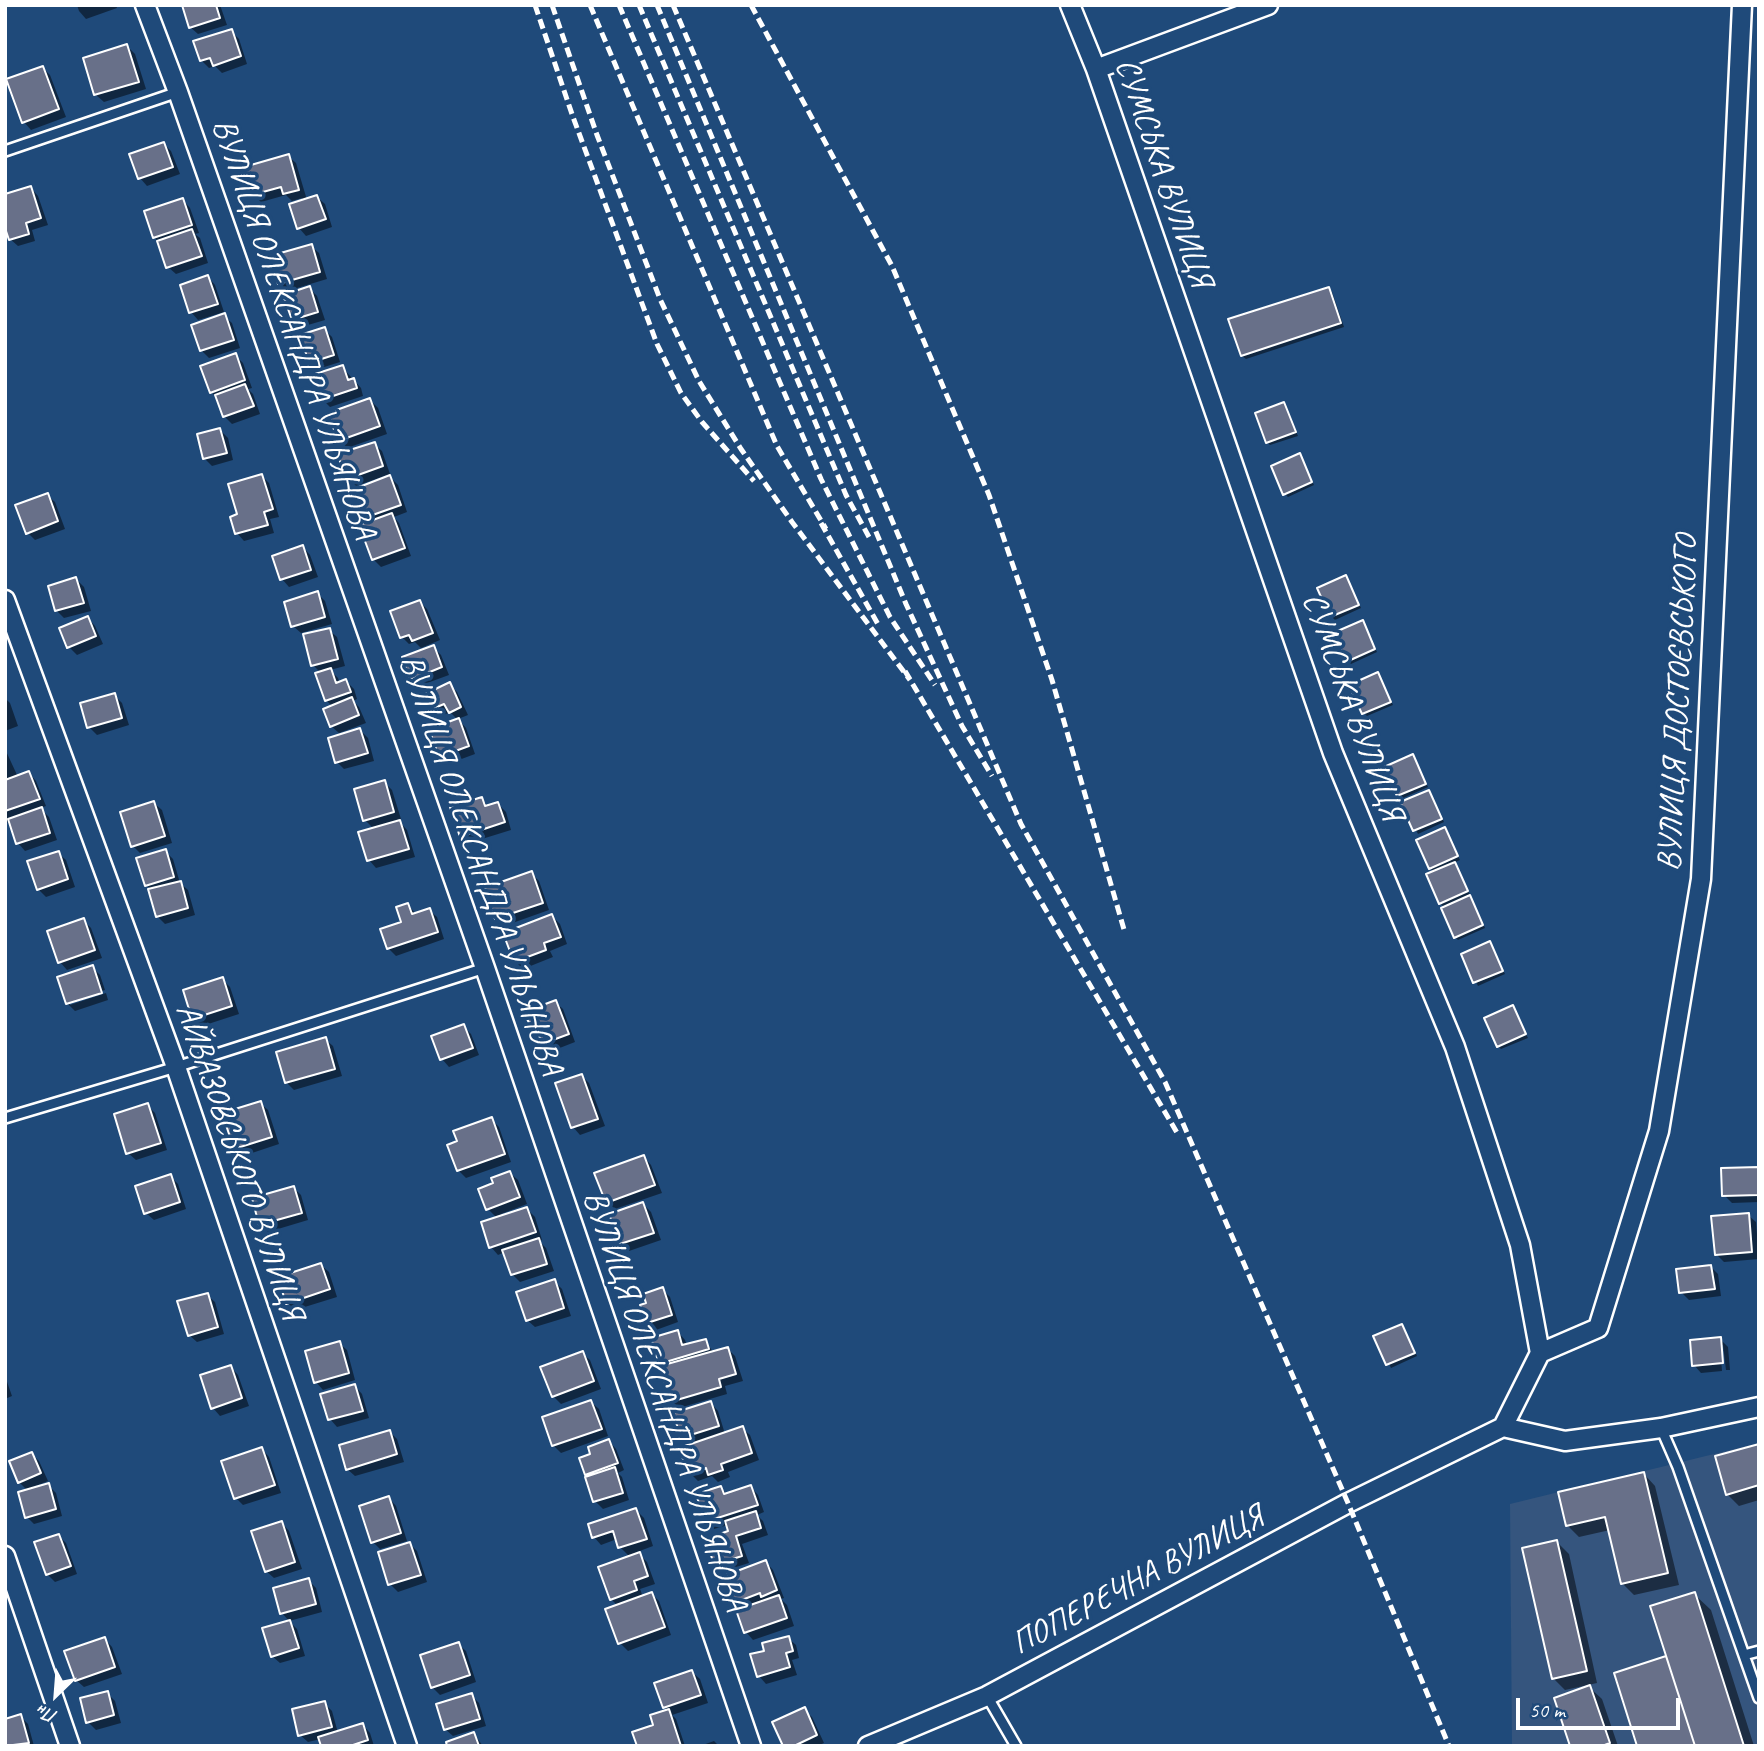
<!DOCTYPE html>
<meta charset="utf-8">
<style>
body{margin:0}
#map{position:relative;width:1764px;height:1751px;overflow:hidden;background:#1f4a7a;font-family:Caveat,sans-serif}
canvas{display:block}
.frame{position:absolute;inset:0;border:7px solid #fff;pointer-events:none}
.north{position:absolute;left:21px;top:1660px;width:70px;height:70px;-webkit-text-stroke:5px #1f4a7a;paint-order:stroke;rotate:205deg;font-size:19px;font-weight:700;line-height:28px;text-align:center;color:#fff}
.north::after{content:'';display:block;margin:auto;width:24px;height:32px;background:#fff;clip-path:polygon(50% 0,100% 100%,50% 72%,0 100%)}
.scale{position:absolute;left:1516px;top:1698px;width:164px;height:32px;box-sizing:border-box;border:4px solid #fff;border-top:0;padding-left:9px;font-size:21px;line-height:24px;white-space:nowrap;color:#fff;-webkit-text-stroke:5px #1f4a7a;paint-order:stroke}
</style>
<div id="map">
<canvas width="1764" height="1751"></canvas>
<div class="frame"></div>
<div class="north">Пн</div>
<div class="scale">50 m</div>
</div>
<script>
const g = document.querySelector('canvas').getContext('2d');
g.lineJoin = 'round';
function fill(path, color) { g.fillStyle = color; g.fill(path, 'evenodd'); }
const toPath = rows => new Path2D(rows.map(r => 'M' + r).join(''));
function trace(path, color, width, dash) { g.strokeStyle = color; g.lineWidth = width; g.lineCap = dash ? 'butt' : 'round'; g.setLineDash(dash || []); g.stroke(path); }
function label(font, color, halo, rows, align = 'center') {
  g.font = font + ' Caveat,sans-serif'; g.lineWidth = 7; g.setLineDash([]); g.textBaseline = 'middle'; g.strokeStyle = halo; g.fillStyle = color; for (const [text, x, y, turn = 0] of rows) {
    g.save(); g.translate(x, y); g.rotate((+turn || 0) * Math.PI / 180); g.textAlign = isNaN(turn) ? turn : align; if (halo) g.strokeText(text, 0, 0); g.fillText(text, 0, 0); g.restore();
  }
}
const built = toPath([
 [1759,1443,1759,1746,1512,1746,1510,1504]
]);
const shadow = toPath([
 [77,5,116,5,117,8,86,19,79,11],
 [184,5,220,5,227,25,198,34,190,27],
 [231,31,239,39,247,64,222,73,215,66,209,68,201,60],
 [127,46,135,54,146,89,104,102,96,95,85,59],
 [43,68,50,75,66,117,31,130,24,122],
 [164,144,171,151,180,174,147,186,140,178],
 [288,156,296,163,307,200,317,197,325,204,332,227,306,236,299,228,302,198,292,201,286,195,261,202,253,194],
 [31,188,38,196,48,225,32,230,35,241,18,246,10,239],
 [183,200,190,208,199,233,195,234,200,238,208,263,176,274,168,267,160,243,154,237],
 [311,246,319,253,327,279,287,291,280,283],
 [208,277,215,285,224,312,198,320,191,312],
 [309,288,317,296,325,320,301,327,293,320],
 [1329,289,1332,292,1344,327,1246,359,1242,356],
 [224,316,232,323,240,348,209,358,201,350],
 [324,329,332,337,340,362,318,369,310,362],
 [235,355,243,363,252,388,248,389,253,394,260,414,232,424,224,416,218,398,211,392],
 [342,367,361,388,363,396,330,407,322,399],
 [370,400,378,408,387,434,347,448,340,440],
 [1284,404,1298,436,1270,445,1267,442],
 [220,430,228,438,233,460,212,466,204,458],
 [374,444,382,451,390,474,356,486,349,478],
 [1299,455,1314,485,1288,497,1285,494],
 [262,476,269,483,279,517,270,519,274,533,244,541,237,533,239,516],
 [390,477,398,485,407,512,394,517,399,523,411,556,381,567,373,559,371,523,365,517],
 [47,495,55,502,65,529,35,540,28,533],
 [303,547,310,555,318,577,289,587,282,579],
 [1346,578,1361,608,1335,620,1331,616],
 [76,579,84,587,91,611,64,618,57,611,50,587],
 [317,593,325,601,332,624,301,633,293,626],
 [420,602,427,609,440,640,421,648,415,642,409,644,402,637],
 [88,618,95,626,103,644,77,655,69,647],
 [1362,622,1377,652,1351,664,1348,661],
 [329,630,337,637,345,666,330,670,338,678,340,684,346,681,354,689,357,699,353,701,359,707,366,723,339,733,331,726,333,707,326,700,321,673,313,665],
 [433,647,441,655,449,675,419,686,412,679],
 [1378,674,1393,705,1367,716,1364,713],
 [449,684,457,692,468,715,458,719,466,728,475,754,448,764,440,756,458,720,450,712,439,717,431,709],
 [114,695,122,703,129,725,97,735,89,727],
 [5,698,10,703,18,726,5,731],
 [360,730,368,738,374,761,344,769,337,762],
 [5,749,18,777,29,773,36,781,46,806,40,808,49,817,57,840,25,851,18,843,5,817],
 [1412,756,1428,787,1401,799,1398,795],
 [384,782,392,790,401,819,398,820,407,830,415,857,376,868,369,860,374,829,365,820],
 [1429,792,1444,822,1418,834,1402,803],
 [481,799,489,807,498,804,506,812,511,830,469,843,462,836],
 [154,803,162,810,172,843,140,853,133,846],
 [1445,829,1460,860,1453,863,1458,867,1470,895,1468,896,1473,901,1485,928,1458,940,1455,937,1445,908,1440,903,1435,873,1430,868],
 [165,851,173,859,180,883,188,890,195,915,165,924,157,916,152,890,146,885],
 [58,853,66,860,75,887,46,897,38,889],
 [531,873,539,881,549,910,504,926,496,918],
 [408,905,416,914,429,910,437,917,444,939,396,956,388,948,404,923],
 [552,916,560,924,567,944,550,951,553,957,523,969,515,961],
 [83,920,91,928,102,958,67,970,60,962,49,932],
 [1489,944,1505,974,1478,986,1463,955],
 [92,967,100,975,105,990,70,1001,70,1005,106,993,108,1000,75,1011,68,1004,59,978],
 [222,979,230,987,239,1014,202,1026,194,1018],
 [555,1002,563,1009,575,1042,552,1051,530,1023],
 [1512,1007,1528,1038,1501,1049,1498,1046],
 [463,1026,471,1034,479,1055,449,1067,442,1059],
 [325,1039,333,1046,342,1076,294,1090,287,1083,278,1053],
 [582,1076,589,1083,605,1126,580,1135,573,1127,557,1084],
 [260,1103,268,1110,279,1144,243,1156,236,1148],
 [147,1105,155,1113,167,1150,136,1160,128,1153],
 [491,1119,499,1127,511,1162,466,1178,458,1170],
 [644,1157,651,1165,662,1193,615,1209,607,1202],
 [1759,1169,1759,1202,1732,1203,1724,1195],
 [510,1173,518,1180,527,1204,501,1214,502,1217,527,1209,535,1217,542,1240,539,1241,546,1248,554,1271,520,1282,512,1274,505,1252,498,1255,491,1247,498,1219,488,1209,495,1184],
 [170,1176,178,1184,186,1209,154,1220,146,1213],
 [294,1188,301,1195,308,1220,268,1232,261,1224],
 [643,1204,651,1212,661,1240,629,1251,621,1243],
 [1748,1215,1756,1222,1759,1259,1724,1262,1716,1254],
 [321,1265,329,1272,337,1297,295,1310,288,1303],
 [1711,1267,1718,1274,1721,1296,1689,1300,1681,1292],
 [554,1281,562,1289,571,1316,535,1327,527,1320],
 [662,1289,670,1297,678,1322,656,1330,648,1322],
 [207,1295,215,1302,224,1334,197,1342,189,1335],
 [1402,1326,1417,1356,1391,1368,1376,1337],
 [678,1332,685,1340,687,1346,705,1341,714,1353,728,1349,735,1356,743,1381,725,1386,727,1394,679,1408,672,1401,664,1367,660,1363],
 [1720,1339,1728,1347,1730,1370,1726,1370,1723,1345,1720,1345,1722,1371,1701,1373,1694,1365],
 [339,1343,347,1350,355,1380,323,1390,316,1382],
 [582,1353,590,1360,601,1389,561,1404,553,1396],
 [231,1367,238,1375,249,1406,220,1416,213,1408],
 [5,1376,12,1396,5,1399],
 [355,1386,362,1394,369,1418,337,1427,330,1419],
 [591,1402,599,1409,608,1436,561,1453,553,1445],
 [711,1403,718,1411,725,1434,742,1428,750,1435,759,1460,728,1472,730,1477,718,1482,712,1476,698,1481,690,1473,691,1446,682,1438],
 [390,1432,397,1439,404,1462,355,1476,347,1469],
 [609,1441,616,1449,624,1470,618,1473,622,1477,629,1500,603,1509,595,1501,590,1477,586,1474,592,1455],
 [1759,1446,1759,1500,1739,1506,1727,1494],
 [262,1449,269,1457,281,1493,243,1505,236,1498],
 [32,1454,39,1461,48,1481,33,1487,34,1489,48,1485,56,1493,62,1516,34,1524,27,1517,28,1491,19,1482],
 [1644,1474,1655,1486,1679,1585,1634,1595,1622,1583,1610,1530,1579,1537,1567,1525],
 [751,1487,758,1495,764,1512,757,1515,763,1521,768,1535,742,1544,749,1563,723,1571,715,1564,730,1532,728,1525,714,1529,707,1521,721,1488,728,1495],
 [389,1498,396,1506,407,1541,380,1549,373,1542],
 [636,1510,644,1518,653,1546,637,1552,647,1562,655,1584,640,1589,643,1597,652,1594,659,1601,671,1635,628,1651,620,1643,618,1606,611,1599,630,1557,620,1547,617,1539,601,1545,594,1537],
 [282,1523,289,1531,302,1569,274,1578,266,1571],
 [59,1536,66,1543,77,1574,55,1582,47,1574],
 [1557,1542,1569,1554,1597,1683,1565,1690,1553,1678],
 [410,1544,417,1551,427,1582,398,1592,390,1584],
 [766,1562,773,1570,784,1598,781,1599,787,1605,794,1626,753,1640,746,1632,743,1609,735,1602],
 [308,1580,316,1588,322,1612,289,1621,282,1613],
 [1694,1594,1711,1610,1754,1746,1639,1746,1616,1674,1668,1657],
 [290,1622,297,1629,305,1656,280,1663,272,1656],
 [788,1638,796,1645,799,1658,792,1660,797,1675,766,1684,759,1676,767,1652],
 [105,1639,112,1647,122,1674,84,1687,76,1680],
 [458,1644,466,1651,476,1682,440,1695,432,1687],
 [692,1672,700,1679,708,1703,672,1715,676,1719,685,1746,639,1746,669,1711,664,1707],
 [1590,1688,1602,1699,1618,1746,1572,1746],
 [107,1693,115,1701,121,1723,96,1730,88,1722],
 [471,1695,479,1703,486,1726,453,1736,445,1729],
 [324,1703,332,1711,338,1733,363,1725,370,1733,374,1746,323,1746,321,1739,308,1742,300,1735],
 [804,1710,812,1717,824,1743,817,1746,785,1746],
 [20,1716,28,1724,34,1746,5,1746],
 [474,1734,483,1746,449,1746],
 [714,1741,719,1746,700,1746]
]);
const building = toPath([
 [182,5,216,5,220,18,189,28,182,5],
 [232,29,241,56,213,66,210,58,200,61,193,41,232,29],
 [127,44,139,82,94,95,83,58,127,44],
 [43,66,59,109,22,123,6,79,43,66],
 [164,142,173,167,138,179,129,154,164,142],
 [289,154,299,190,283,194,281,187,252,195,244,167,289,154],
 [31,186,41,218,26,223,29,234,9,240,5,228,5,194,31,186],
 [317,195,326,219,297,229,289,204,317,195],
 [183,198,192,225,153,238,144,211,183,198],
 [192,229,202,256,166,268,157,241,192,229],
 [312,244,320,272,278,284,270,256,312,244],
 [208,275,218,304,189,313,180,285,208,275],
 [310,286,318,312,292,320,283,295,310,286],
 [1329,287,1341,323,1241,356,1228,319,1329,287],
 [225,313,234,340,200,351,191,325,225,313],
 [325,327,334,355,309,363,300,335,325,327],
 [236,353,245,380,210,393,200,366,236,353],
 [343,365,348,380,354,378,357,388,321,400,312,375,343,365],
 [245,384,254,406,223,417,215,395,245,384],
 [370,398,380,426,338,441,328,413,370,398],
 [1284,402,1296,432,1266,443,1255,413,1284,402],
 [220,428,227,453,203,459,197,434,220,428],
 [375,442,383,466,347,479,337,454,375,442],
 [1300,453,1312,482,1283,495,1271,466,1300,453],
 [262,474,273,509,264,512,268,525,235,534,230,517,237,514,228,484,262,474],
 [390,475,401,505,364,518,354,489,390,475],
 [48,493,58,521,26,534,15,505,48,493],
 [392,513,405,548,372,560,359,525,392,513],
 [303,545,311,570,280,580,272,556,303,545],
 [1346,575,1359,605,1330,617,1317,588,1346,575],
 [76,577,84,603,55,611,48,586,76,577],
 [318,591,325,617,291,627,284,602,318,591],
 [420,600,433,633,412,641,409,635,400,638,390,611,420,600],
 [88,616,96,636,67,648,59,628,88,616],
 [1363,620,1375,649,1346,662,1333,633,1363,620],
 [330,628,338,659,311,666,303,634,330,628],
 [434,645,442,667,410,680,402,657,434,645],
 [331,668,336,683,346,679,351,692,325,701,315,673,331,668],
 [1378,672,1391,702,1362,714,1349,685,1378,672],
 [450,682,461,707,449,713,444,704,430,710,423,695,450,682],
 [115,693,122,718,87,728,80,703,115,693],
 [352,697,359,715,330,727,323,709,352,697],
 [459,718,469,746,439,757,429,729,459,718],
 [360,728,368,753,335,763,328,738,360,728],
 [1413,754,1426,784,1397,796,1384,767,1413,754],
 [29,771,40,799,5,811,5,780,29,771],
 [385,780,394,812,363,821,354,789,385,780],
 [1429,790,1442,819,1413,831,1400,802,1429,790],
 [482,797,485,806,498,802,505,822,460,837,450,807,482,797],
 [154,801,165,836,131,847,120,812,154,801],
 [42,807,50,833,16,844,8,819,42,807],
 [400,820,409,849,367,861,358,832,400,820],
 [1445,827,1458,856,1429,869,1416,840,1445,827],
 [166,849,174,877,145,886,136,858,166,849],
 [59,851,68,879,37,890,27,861,59,851],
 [1455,862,1468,891,1439,904,1426,874,1455,862],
 [532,871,543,903,495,919,484,888,532,871],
 [181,881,188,908,156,917,148,889,181,881],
 [1470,895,1483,925,1454,938,1441,908,1470,895],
 [408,903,412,914,430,908,438,932,387,949,380,929,401,922,396,907,408,903],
 [552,914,561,937,544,943,546,950,514,962,503,933,552,914],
 [84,918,95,950,58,963,47,931,84,918],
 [1490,941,1503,971,1473,983,1461,954,1490,941],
 [93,965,102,993,66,1004,57,977,93,965],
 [223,977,232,1006,192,1019,183,990,223,977],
 [556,1000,569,1034,542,1044,534,1022,529,1023,524,1012,556,1000],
 [1513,1005,1526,1034,1497,1047,1484,1018,1513,1005],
 [464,1024,473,1048,440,1060,431,1036,464,1024],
 [326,1037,335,1069,285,1083,276,1052,326,1037],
 [582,1074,598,1119,571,1128,555,1083,582,1074],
 [261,1101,272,1137,234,1149,222,1113,261,1101],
 [148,1103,161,1143,126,1154,114,1114,148,1103],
 [492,1117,505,1154,457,1171,447,1145,457,1141,453,1131,492,1117],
 [644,1155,655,1185,606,1203,594,1173,644,1155],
 [1759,1167,1759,1195,1722,1196,1721,1168,1759,1167],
 [510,1171,520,1197,486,1210,478,1189,493,1183,491,1178,510,1171],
 [171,1174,180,1202,144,1214,135,1186,171,1174],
 [294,1186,302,1213,259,1225,252,1198,294,1186],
 [643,1202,654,1233,620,1244,609,1214,643,1202],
 [527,1207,536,1232,489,1248,481,1222,527,1207],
 [1749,1213,1752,1252,1715,1255,1711,1216,1749,1213],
 [539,1238,547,1264,511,1275,502,1250,539,1238],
 [321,1263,330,1289,286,1304,278,1277,321,1263],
 [1711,1265,1715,1289,1679,1293,1676,1269,1711,1265],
 [555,1279,564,1308,526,1321,516,1292,555,1279],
 [663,1287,672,1315,647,1323,640,1305,646,1303,643,1294,663,1287],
 [208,1293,218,1327,188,1336,177,1301,208,1293],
 [1402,1324,1415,1353,1386,1365,1373,1336,1402,1324],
 [678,1330,682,1345,706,1339,709,1349,659,1364,651,1338,678,1330],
 [1721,1337,1723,1363,1692,1366,1690,1340,1721,1337],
 [340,1341,349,1373,314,1383,305,1351,340,1341],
 [728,1347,736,1374,719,1379,721,1387,670,1402,660,1366,728,1347],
 [583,1351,594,1381,552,1397,540,1367,583,1351],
 [231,1365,242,1398,211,1409,200,1375,231,1365],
 [355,1384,363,1411,328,1420,320,1394,355,1384],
 [591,1400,602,1429,552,1446,542,1417,591,1400],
 [711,1401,719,1426,681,1438,673,1413,711,1401],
 [743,1426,752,1453,721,1464,723,1470,708,1475,706,1468,688,1474,679,1448,743,1426],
 [390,1430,397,1454,346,1470,339,1445,390,1430],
 [609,1439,618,1463,585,1475,579,1458,590,1454,588,1447,609,1439],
 [1759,1444,1759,1485,1726,1495,1715,1456,1759,1444],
 [262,1447,275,1485,234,1499,221,1461,262,1447],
 [32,1452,41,1473,18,1483,9,1461,32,1452],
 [615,1467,623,1493,593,1502,585,1477,615,1467],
 [1644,1472,1668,1573,1621,1584,1605,1517,1566,1526,1558,1492,1644,1472],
 [49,1483,56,1509,25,1518,18,1492,49,1483],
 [751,1485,758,1505,705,1522,696,1494,721,1486,724,1494,751,1485],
 [389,1496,401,1533,371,1543,359,1506,389,1496],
 [636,1508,647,1539,618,1548,613,1531,592,1538,588,1524,636,1508],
 [756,1511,761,1528,736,1536,742,1556,714,1565,706,1539,728,1531,725,1521,756,1511],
 [282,1521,295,1562,265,1572,251,1531,282,1521],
 [59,1534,71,1566,46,1575,34,1542,59,1534],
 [1557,1540,1587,1671,1552,1679,1522,1548,1557,1540],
 [410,1542,421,1575,388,1585,378,1552,410,1542],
 [640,1552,648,1576,634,1581,637,1590,610,1600,598,1567,640,1552],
 [766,1560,777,1590,761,1597,760,1593,734,1603,724,1576,766,1560],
 [309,1578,316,1604,280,1614,273,1588,309,1578],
 [652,1592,665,1627,618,1644,605,1609,652,1592],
 [1695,1592,1744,1746,1695,1746,1650,1606,1695,1592],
 [779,1595,787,1618,744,1633,736,1610,779,1595],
 [290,1620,299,1648,271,1657,262,1628,290,1620],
 [789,1636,793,1651,786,1653,790,1667,757,1677,750,1654,764,1651,762,1643,789,1636],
 [105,1637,115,1667,75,1681,64,1651,105,1637],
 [459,1642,470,1675,431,1688,420,1655,459,1642],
 [1666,1656,1695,1746,1637,1746,1614,1673,1666,1656],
 [692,1670,701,1695,663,1708,654,1683,692,1670],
 [1590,1685,1610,1743,1602,1746,1570,1746,1554,1698,1590,1685],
 [108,1691,114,1715,86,1723,80,1698,108,1691],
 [472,1693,480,1719,444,1730,436,1704,472,1693],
 [325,1701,332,1727,298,1736,292,1709,325,1701],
 [805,1707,817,1735,794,1746,783,1746,772,1722,805,1707],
 [669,1709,681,1746,637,1746,632,1732,653,1725,650,1715,669,1709],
 [21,1714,29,1743,5,1746,5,1719,21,1714],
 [363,1723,368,1740,350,1746,321,1746,318,1737,363,1723],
 [474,1732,479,1746,447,1746,446,1742,474,1732]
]);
const lane = toPath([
 [5,151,178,92],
 [5,1118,176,1067,485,968],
 [1661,1428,1678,1467,1759,1698],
 [1744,1655,1759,1651],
 [987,1696,1016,1746]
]);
const street = toPath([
 [145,5,178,92,485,968,751,1746],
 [1070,5,1096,69,1333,753,1455,1047,1520,1245,1540,1353,1503,1427],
 [1096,69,1268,5],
 [5,600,176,1067,407,1746],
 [1540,1353,1598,1328,1659,1131,1701,879,1742,5],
 [5,1556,70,1746],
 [868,1746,987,1696,1348,1503,1503,1427,1565,1441,1661,1428,1759,1407]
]);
const rail = toPath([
 [535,5,573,117,657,344,681,393,702,422,754,481],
 [552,5,597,135,660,299,699,381,741,449,792,522,910,680],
 [590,5,777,446,826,529],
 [619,5,821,479,890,617,935,685],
 [639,5,846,495,869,537],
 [657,5,906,604,962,726,992,776],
 [673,5,1021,824,1165,1082,1348,1503,1449,1746],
 [751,5,892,266,989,495,1052,680,1125,933],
 [821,523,879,626],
 [905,671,1179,1136]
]);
const streetNames = [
 ["СУМСЬКА ВУЛИЦЯ",1163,173,71],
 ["ВУЛИЦЯ ОЛЕКСАНДРА УЛЬЯНОВА",293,329,71],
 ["ВУЛИЦЯ ДОСТОЄВСЬКОГО",1679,703,-87],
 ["СУМСЬКА ВУЛИЦЯ",1352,707,70],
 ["ВУЛИЦЯ ОЛЕКСАНДРА УЛЬЯНОВА",480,865,71],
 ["АЙВАЗОВСЬКОГО ВУЛИЦЯ",239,1162,71],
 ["ВУЛИЦЯ ОЛЕКСАНДРА УЛЬЯНОВА",664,1401,71],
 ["ПОПЕРЕЧНА ВУЛИЦЯ",1138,1581,-28]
];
fill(built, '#35557e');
fill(shadow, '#0007');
fill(building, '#687089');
trace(building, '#fff', 2);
trace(lane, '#fff', 14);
trace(street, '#fff', 23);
trace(lane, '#1f4a7a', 9);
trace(street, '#1f4a7a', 18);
trace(rail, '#fff', 5, [10, 5]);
label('33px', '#fff', '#1f4a7a', streetNames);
</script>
